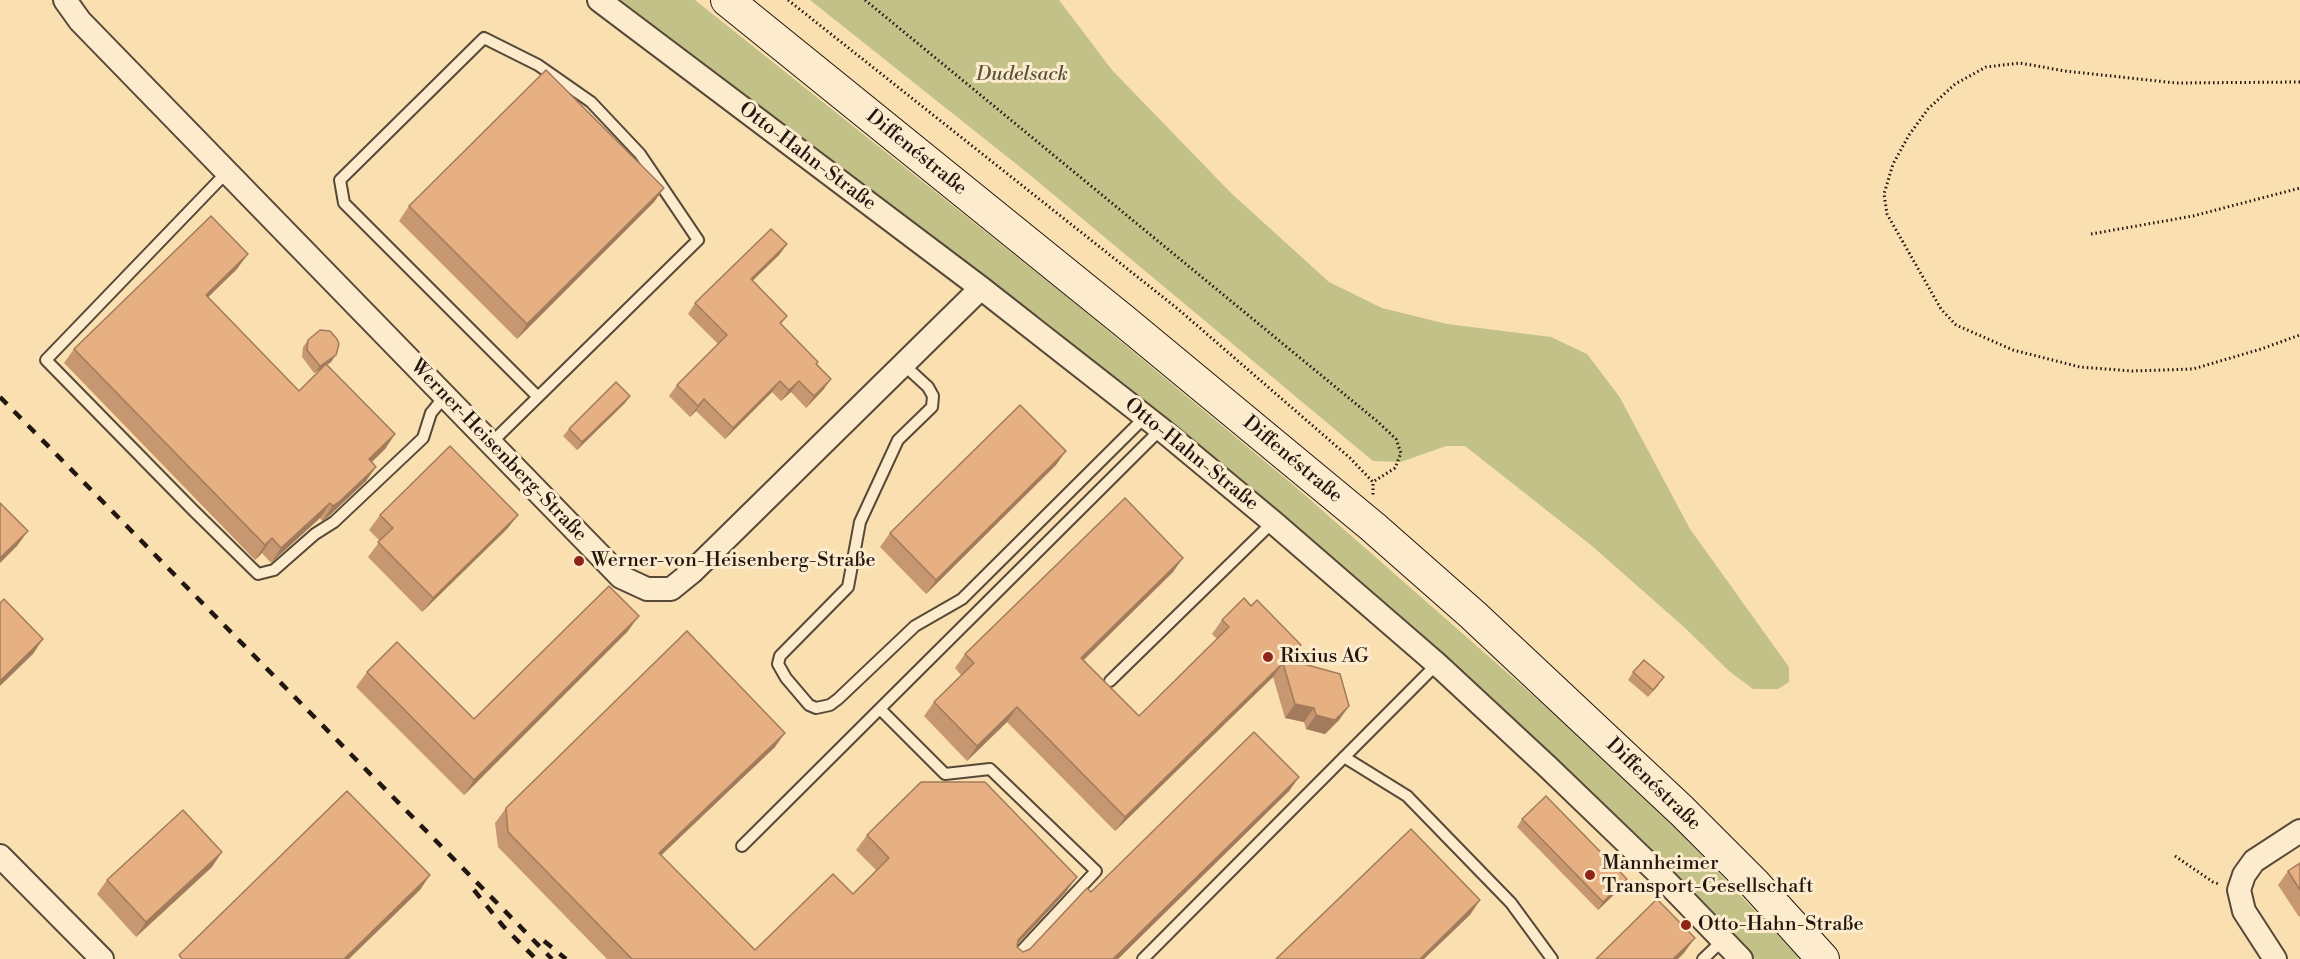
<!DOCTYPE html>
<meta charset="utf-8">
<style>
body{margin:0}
canvas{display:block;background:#fae0b0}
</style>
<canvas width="2300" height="959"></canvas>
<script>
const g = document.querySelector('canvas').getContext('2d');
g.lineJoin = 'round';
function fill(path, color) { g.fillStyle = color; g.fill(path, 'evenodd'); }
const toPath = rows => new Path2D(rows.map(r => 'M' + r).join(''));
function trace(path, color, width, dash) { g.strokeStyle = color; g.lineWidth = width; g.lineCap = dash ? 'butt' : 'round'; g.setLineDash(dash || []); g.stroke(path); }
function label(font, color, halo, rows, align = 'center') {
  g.font = font + ' "Libre Bodoni",serif'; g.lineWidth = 6; g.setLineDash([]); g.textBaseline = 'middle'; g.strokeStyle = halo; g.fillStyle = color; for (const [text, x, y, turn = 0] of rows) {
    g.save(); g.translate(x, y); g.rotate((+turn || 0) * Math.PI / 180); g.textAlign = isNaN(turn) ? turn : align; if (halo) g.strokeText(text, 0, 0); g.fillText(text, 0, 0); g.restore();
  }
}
const green = toPath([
 [615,0,695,0,1071,300,1298,489,1586,742,1656,807,1801,959,1755,959,1669,870,1584,785,1415,628,1334,558,1045,321,915,228],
 [810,0,1059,0,1112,70,1231,193,1329,282,1382,308,1447,324,1551,337,1587,354,1619,396,1690,529,1789,667,1789,682,1778,689,1753,689,1729,671,1684,627,1592,546,1465,446,1446,446,1401,462,1373,461,1030,175]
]);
const path = toPath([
 [788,0,1178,309,1350,458,1373,482,1373,495],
 [865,0,1378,422,1396,439,1401,453,1395,468,1373,482],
 [2300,82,2176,83,2065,71,2020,63,1986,67,1955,84,1928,109,1909,135,1893,164,1884,194,1887,214,1941,309,1956,325,2013,350,2080,367,2132,371,2193,369,2261,349,2300,335],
 [2091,234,2193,216,2300,188],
 [2175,856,2213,882,2219,884]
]);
const service = toPath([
 [227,172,46,360,193,510,258,574,274,570,315,534,334,522,423,438,431,413,445,396],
 [903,364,928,387,933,396,932,407,898,440,860,522,848,587,780,656,778,664,786,678,809,705,816,708,830,705,838,699,915,626,962,599,1145,417],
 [491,443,698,240,640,154,591,102,538,65,484,38,340,180,344,203,538,397],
 [1110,681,1273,522],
 [880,709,945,774,990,769,1096,871,1014,959],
 [1344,757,1407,796,1511,903,1552,959],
 [742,846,1161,429],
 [1143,959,1437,664],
 [1703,959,1723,940]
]);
const minor = toPath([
 [65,0,80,21,621,577,647,589,671,589,692,572,981,288],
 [599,0,981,288,1161,429,1273,522,1437,664,1549,768,1655,870,1741,959],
 [0,856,102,959],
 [2275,959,2244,911,2239,890,2244,875,2254,861,2300,831]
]);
const secondary = toPath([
 [727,0,1124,321,1373,527,1473,615,1682,811,1754,883,1823,959]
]);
const rail = toPath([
 [0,397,552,959],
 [474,890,503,926,536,959],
 [544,941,566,959]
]);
const wall = toPath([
 [664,188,654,202,517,339,399,221,409,206],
 [787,244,779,255,752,281,787,316,781,324,831,379,823,390,806,408,791,392,781,401,772,392,725,439,696,411,690,417,669,396,677,385,718,344,688,314,695,303],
 [237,269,208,297,299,391,321,369,314,373,302,357,303,347,308,340,331,362,327,365,395,434,385,449,372,462,366,481,329,516,322,521,320,518,271,563,262,553,255,560,64,363,74,349],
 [630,396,625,403,577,450,563,436,569,429],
 [1056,465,926,594,880,547,890,533],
 [380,515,518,515,507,529,422,612,368,557,380,541,369,530],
 [1173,572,1084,660,1139,716,1217,639,1212,634,1222,620,1291,659,1290,660,1349,706,1339,720,1325,734,1306,729,1304,722,1285,718,1273,677,1115,831,1007,722,967,761,924,716,934,702,961,675,955,668,965,654],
 [628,631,464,795,356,687,367,672,474,719],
 [1633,672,1659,685,1648,697,1628,680],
 [775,747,661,855,755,950,853,894,877,871,856,850,867,835,1066,892,1018,944,1017,947,1023,952,1030,949,1091,892,1299,777,1289,791,1118,959,607,959,498,847,495,823,506,808],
 [1522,819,1627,879,1622,887,1598,910,1517,827],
 [2300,863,2300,916,2299,917,2278,885,2288,871],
 [212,867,136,937,97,894,107,880]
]);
const shadedWall = toPath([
 [664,188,654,202,517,339,527,324],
 [787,244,779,255,743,290,751,279],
 [248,254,237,269,195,310,206,295],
 [336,355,331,362,314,373,320,366],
 [831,379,823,390,806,408,814,396],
 [780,381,772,392,725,439,733,428],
 [799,381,791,392,781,401,789,390],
 [630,396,625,403,577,450,582,442],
 [704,399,696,411,690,417,698,406],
 [395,434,385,449,359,474,369,459],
 [1066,451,1056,465,926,594,936,580],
 [376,467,366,481,329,516,322,521,333,506],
 [330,503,320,518,271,563,281,548],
 [518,515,507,529,422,612,433,598],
 [28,531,17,546,0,563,0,558],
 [272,538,262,553,255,560,265,545],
 [1183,558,1173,572,1071,672,1081,658],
 [639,616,628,631,464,795,474,780],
 [43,639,33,654,0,686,0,681],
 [1301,645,1291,659,1284,666,1286,659],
 [1283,663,1273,677,1115,831,1125,817],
 [1295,704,1314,708,1304,722,1285,718],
 [1349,706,1339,720,1325,734,1306,729,1316,715],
 [1017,707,1007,722,967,761,977,746],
 [785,733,775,747,649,867,659,853],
 [1299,777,1289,791,1118,959,1113,959],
 [222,852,212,867,136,937,146,922],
 [430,875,420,890,349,959,344,959],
 [1077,877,1066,892,1008,954,1018,940],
 [1627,879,1622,887,1598,910,1603,902],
 [1480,900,1470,915,1424,959,1420,959],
 [1695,938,1684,953,1678,959,1673,959]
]);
const building = toPath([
 [546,70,664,188,527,324,409,206,546,70],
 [211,216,248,254,206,295,299,391,326,364,395,434,369,459,376,467,340,501,333,506,330,503,281,548,272,538,265,545,74,349,211,216],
 [771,229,787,244,751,279,787,316,780,323,818,362,816,364,831,379,814,396,799,381,789,390,780,381,733,428,704,399,698,406,677,385,727,335,695,303,771,229],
 [320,330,330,331,337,339,339,344,336,355,320,366,307,350,308,340,320,330],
 [616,382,630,396,582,442,569,429,616,382],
 [1020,405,1066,451,936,580,890,533,1020,405],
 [450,446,518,515,433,598,378,542,393,528,380,515,450,446],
 [1125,498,1183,558,1081,658,1139,716,1229,627,1222,620,1244,598,1251,606,1257,600,1301,645,1286,659,1340,674,1349,706,1335,720,1316,715,1314,708,1295,704,1283,663,1125,817,1017,707,977,746,934,702,974,663,965,654,1125,498],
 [0,503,28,531,0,558,0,503],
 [609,586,639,616,474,780,367,672,397,642,474,719,609,586],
 [4,599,43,639,0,681,0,603,4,599],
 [687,631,785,733,659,853,755,950,833,874,853,894,889,858,867,835,921,782,985,782,1077,877,1018,940,1017,947,1023,952,1030,949,1087,888,1091,892,1254,732,1299,777,1113,959,632,959,508,832,506,808,687,631],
 [1644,660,1664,677,1653,690,1633,672,1644,660],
 [347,791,430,875,344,959,182,959,179,955,347,791],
 [1546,796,1627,879,1603,902,1522,819,1546,796],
 [183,810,222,852,146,922,107,880,183,810],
 [1411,829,1480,900,1420,959,1276,959,1411,829],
 [2300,863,2300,890,2288,871,2300,863],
 [1657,899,1695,938,1673,959,1596,959,1657,899]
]);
const markers = [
 [579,561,6,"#8f2418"],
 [1268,657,6,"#8f2418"],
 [1590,875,6,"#8f2418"],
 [1686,925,6,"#8f2418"]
];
const parkNames = [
 ["Dudelsack",1022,75]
];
const streetNames = [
 ["Diffenéstraße",916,153,39],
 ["Otto-Hahn-Straße",807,157,37],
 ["Werner-Heisenberg-Straße",498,451,46],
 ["Otto-Hahn-Straße",1191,455,39],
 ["Diffenéstraße",1292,460,40],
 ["Diffenéstraße",1653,785,44]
];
const poiNames = [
 ["Werner-von-Heisenberg-Straße",591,561],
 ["Rixius AG",1280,657],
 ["Mannheimer",1602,864],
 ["Transport-Gesellschaft",1602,887],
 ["Otto-Hahn-Straße",1698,925]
];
fill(green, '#c2c188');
trace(service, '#574938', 14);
trace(minor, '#574938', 26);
trace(secondary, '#211710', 34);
trace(path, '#211710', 3, [1.5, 3]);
trace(service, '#fcebcc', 10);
trace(minor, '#fcebcc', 22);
trace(secondary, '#fcebcc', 32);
trace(rail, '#211710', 4.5, [10, 10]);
fill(wall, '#c69770');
fill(shadedWall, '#a17b5b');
fill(building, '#e6b082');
trace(building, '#a17b5b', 1.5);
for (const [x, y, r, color] of markers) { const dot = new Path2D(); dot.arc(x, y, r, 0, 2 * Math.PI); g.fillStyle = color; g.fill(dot); trace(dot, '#fcebcc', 2); }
label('italic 20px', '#59523a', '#fcebcc', parkNames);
label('20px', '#211710', '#fcebcc', streetNames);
label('20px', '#211710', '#fcebcc', poiNames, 'left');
</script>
